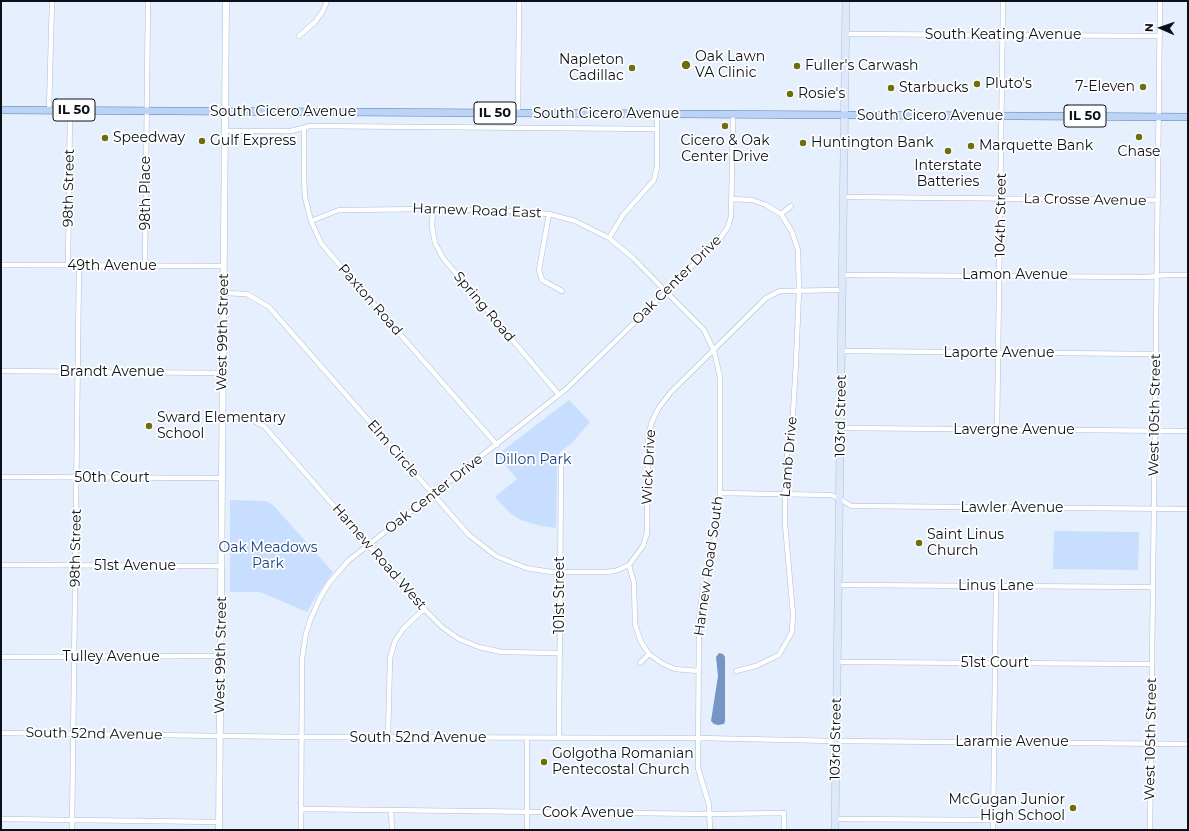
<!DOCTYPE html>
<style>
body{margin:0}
#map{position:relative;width:1189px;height:831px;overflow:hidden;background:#e5effd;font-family:Montserrat,sans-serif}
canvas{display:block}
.frame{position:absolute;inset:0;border:2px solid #0a1017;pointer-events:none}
.north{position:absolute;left:1141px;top:8px;width:40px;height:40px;-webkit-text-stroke:3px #fff;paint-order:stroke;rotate:272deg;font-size:11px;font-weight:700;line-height:16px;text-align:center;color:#0a1017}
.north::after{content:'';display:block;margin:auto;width:14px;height:18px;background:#0a1017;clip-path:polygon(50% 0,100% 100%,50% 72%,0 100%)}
</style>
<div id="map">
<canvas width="1189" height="831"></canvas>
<div class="frame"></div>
<div class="north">N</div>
</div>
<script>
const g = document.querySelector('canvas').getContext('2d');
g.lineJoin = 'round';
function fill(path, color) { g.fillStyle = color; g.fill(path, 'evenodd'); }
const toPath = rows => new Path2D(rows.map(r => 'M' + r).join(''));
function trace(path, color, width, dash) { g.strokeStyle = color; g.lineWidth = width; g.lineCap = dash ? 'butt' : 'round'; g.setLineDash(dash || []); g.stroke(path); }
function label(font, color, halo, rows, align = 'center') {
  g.font = font + ' Montserrat,sans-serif'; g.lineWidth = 3.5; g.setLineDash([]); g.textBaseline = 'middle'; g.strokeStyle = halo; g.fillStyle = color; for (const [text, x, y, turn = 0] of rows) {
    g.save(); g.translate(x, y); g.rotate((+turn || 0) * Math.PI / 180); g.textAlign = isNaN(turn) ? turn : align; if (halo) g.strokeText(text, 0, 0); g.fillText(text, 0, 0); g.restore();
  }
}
const green = toPath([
 [569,400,590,422,572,443,560,452,557,470,556,528,541,526,521,520,511,514,495,497,517,479,497,455],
 [230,500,266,501,274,506,333,572,315,598,307,612,260,592,230,592],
 [1054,531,1139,532,1138,570,1053,569]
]);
const water = toPath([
 [719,653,723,654,725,657,725,721,724,724,718,725,714,724,711,721,718,676,716,657]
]);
const minor = toPath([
 [846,34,1160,36],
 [299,36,315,22,323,11,327,1],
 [49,110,52,1],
 [518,114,519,1],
 [304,128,304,178,305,197,311,221,321,243,337,262,497,445],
 [225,131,291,131,310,126,657,129],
 [844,197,1158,200],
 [732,199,752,200,766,205,781,214,792,232,798,250,799,291,796,362,793,413,786,463,785,493,785,524,793,614,792,632,779,655,756,666,736,671],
 [433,209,432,227,435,243,443,258,559,395],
 [549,214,539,270,542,280,562,291],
 [781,214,791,206],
 [311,221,339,210,433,209,514,211,549,214,575,221,609,238,632,257,704,330,714,351,720,377,720,493,719,517,713,548,702,595,699,619,698,768,709,805,710,830],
 [609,238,623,215,654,180,657,167,657,115],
 [1,265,224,266],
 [68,265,70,110],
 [145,266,148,1],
 [842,275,1148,277,1165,275,1188,275],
 [223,293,247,294,269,307,469,535,496,556,526,568,551,572,605,572,615,571,629,565],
 [842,351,1156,354],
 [1,371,223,373],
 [222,416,248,418,264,426,424,609,442,627,459,639,479,647,502,652,560,653],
 [840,428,1188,431],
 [997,430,1003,1],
 [1,477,222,478],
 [720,493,831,495,839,498,851,506,1188,509],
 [1,565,221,566],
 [838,585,1153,587],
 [1,657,221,656],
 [837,662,1152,664],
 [640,663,649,654],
 [698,671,675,669,663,664,649,654,641,642,635,624,634,583,629,565,643,546,647,533,648,440,651,424,658,409,670,393,766,298,780,291,842,290],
 [1,733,302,737,698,738,836,741,1188,744],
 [388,737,390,658,395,641,403,629,424,609],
 [559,738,561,465,562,461,568,455],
 [302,809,710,814,784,813,784,830],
 [391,810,392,830],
 [1,819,219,822],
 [835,819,993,820],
 [72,830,79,266],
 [301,830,302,659,306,633,311,618,320,598,329,583,348,561,565,390,666,292,721,237,728,227,731,216,733,115],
 [527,830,527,738],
 [993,830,996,586],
 [1150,830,1160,1]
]);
const tertiary = toPath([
 [219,830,226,1]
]);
const secondary = toPath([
 [835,830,846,1]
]);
const primary = toPath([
 [1,110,1188,117]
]);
const markers = [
 [686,65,5,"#706d0d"],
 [797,66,4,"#706d0d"],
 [632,68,4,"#706d0d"],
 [977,84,4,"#706d0d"],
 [1143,87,4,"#706d0d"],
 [891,88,4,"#706d0d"],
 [790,94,4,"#706d0d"],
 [725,126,4,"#706d0d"],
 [1139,137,4,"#706d0d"],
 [105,138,4,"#706d0d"],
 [202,141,4,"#706d0d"],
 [803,143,4,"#706d0d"],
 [971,146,4,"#706d0d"],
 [948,151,4,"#706d0d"],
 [149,426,4,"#706d0d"],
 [919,543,4,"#706d0d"],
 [544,762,4,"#706d0d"],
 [1073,808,4,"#706d0d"]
];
const shields = [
 [74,110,42],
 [495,113,42],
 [1085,116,42]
];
const shieldNames = [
 ["IL 50",74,110],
 ["IL 50",495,113],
 ["IL 50",1085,116]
];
const streetNames = [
 ["South Keating Avenue",1003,35],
 ["South Cicero Avenue",283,112],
 ["South Cicero Avenue",606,114],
 ["South Cicero Avenue",930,116],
 ["98th Street",69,188,-89],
 ["98th Place",146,193,-90],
 ["La Crosse Avenue",1085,200,1],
 ["Harnew Road East",477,211,2],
 ["104th Street",1001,215,-89],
 ["49th Avenue",112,266],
 ["Lamon Avenue",1015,275],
 ["Oak Center Drive",677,280,-45],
 ["Paxton Road",370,300,49],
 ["Spring Road",484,307,50],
 ["West 99th Street",223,332,-89],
 ["Laporte Avenue",999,353],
 ["Brandt Avenue",112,372],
 ["West 105th Street",1155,415,-89],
 ["103rd Street",841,416,-89],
 ["Lavergne Avenue",1014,430],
 ["Elm Circle",393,449,49],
 ["Lamb Drive",789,457,-85],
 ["Wick Drive",649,467,-87],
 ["50th Court",112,478],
 ["Oak Center Drive",434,494,-38],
 ["Lawler Avenue",1012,508],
 ["98th Street",76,548,-89],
 ["Harnew Road West",379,557,49],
 ["51st Avenue",135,566],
 ["Harnew Road South",709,566,-82],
 ["Linus Lane",996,586],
 ["101st Street",560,595,-90],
 ["West 99th Street",221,655,-89],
 ["Tulley Avenue",111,657],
 ["51st Court",995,663],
 ["South 52nd Avenue",94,734,1],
 ["South 52nd Avenue",418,738],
 ["103rd Street",836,739,-89],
 ["West 105th Street",1151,739,-89],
 ["Laramie Avenue",1012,742],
 ["Cook Avenue",588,813]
];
const poiNames = [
 ["Oak Lawn",695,57],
 ["VA Clinic",695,73],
 ["Napleton",624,60,"right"],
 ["Cadillac",624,76,"right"],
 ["Fuller's Carwash",805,66],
 ["Pluto's",985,84],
 ["7-Eleven",1135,87,"right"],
 ["Starbucks",899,88],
 ["Rosie's",798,94],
 ["Speedway",113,138],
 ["Gulf Express",210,141],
 ["Cicero & Oak",725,141,"center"],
 ["Center Drive",725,157,"center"],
 ["Huntington Bank",811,143],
 ["Marquette Bank",979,146],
 ["Chase",1139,152,"center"],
 ["Interstate",948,166,"center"],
 ["Batteries",948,182,"center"],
 ["Sward Elementary",157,418],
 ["School",157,434],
 ["Saint Linus",927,535],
 ["Church",927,551],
 ["Golgotha Romanian",552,754],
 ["Pentecostal Church",552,770],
 ["McGugan Junior",1065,800,"right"],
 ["High School",1065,816,"right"]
];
const parkNames = [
 ["Dillon Park",533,460],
 ["Oak Meadows",268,548],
 ["Park",268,564]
];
fill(green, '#c8deff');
fill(water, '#7695c5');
trace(minor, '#aebdd4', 5.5);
trace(tertiary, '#aebdd4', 7);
trace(secondary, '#aebdd4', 8);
trace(primary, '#5f7ba5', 8);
trace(minor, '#fff', 4.5);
trace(tertiary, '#fff', 6);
trace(secondary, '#dde9fb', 7);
trace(primary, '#bbd3f7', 7);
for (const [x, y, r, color] of markers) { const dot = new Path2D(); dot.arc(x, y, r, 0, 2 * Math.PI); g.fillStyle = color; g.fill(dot); trace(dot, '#fff', 1.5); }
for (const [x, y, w] of shields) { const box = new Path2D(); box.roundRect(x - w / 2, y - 11, w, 22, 3); g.fillStyle = '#fff'; g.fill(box); trace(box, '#0a1017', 1); }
label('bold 13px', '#0a1017', null, shieldNames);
label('14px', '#0a1017', '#fff', streetNames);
label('14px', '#0a1017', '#fff', poiNames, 'left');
label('14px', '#1a427d', '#fff', parkNames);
</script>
